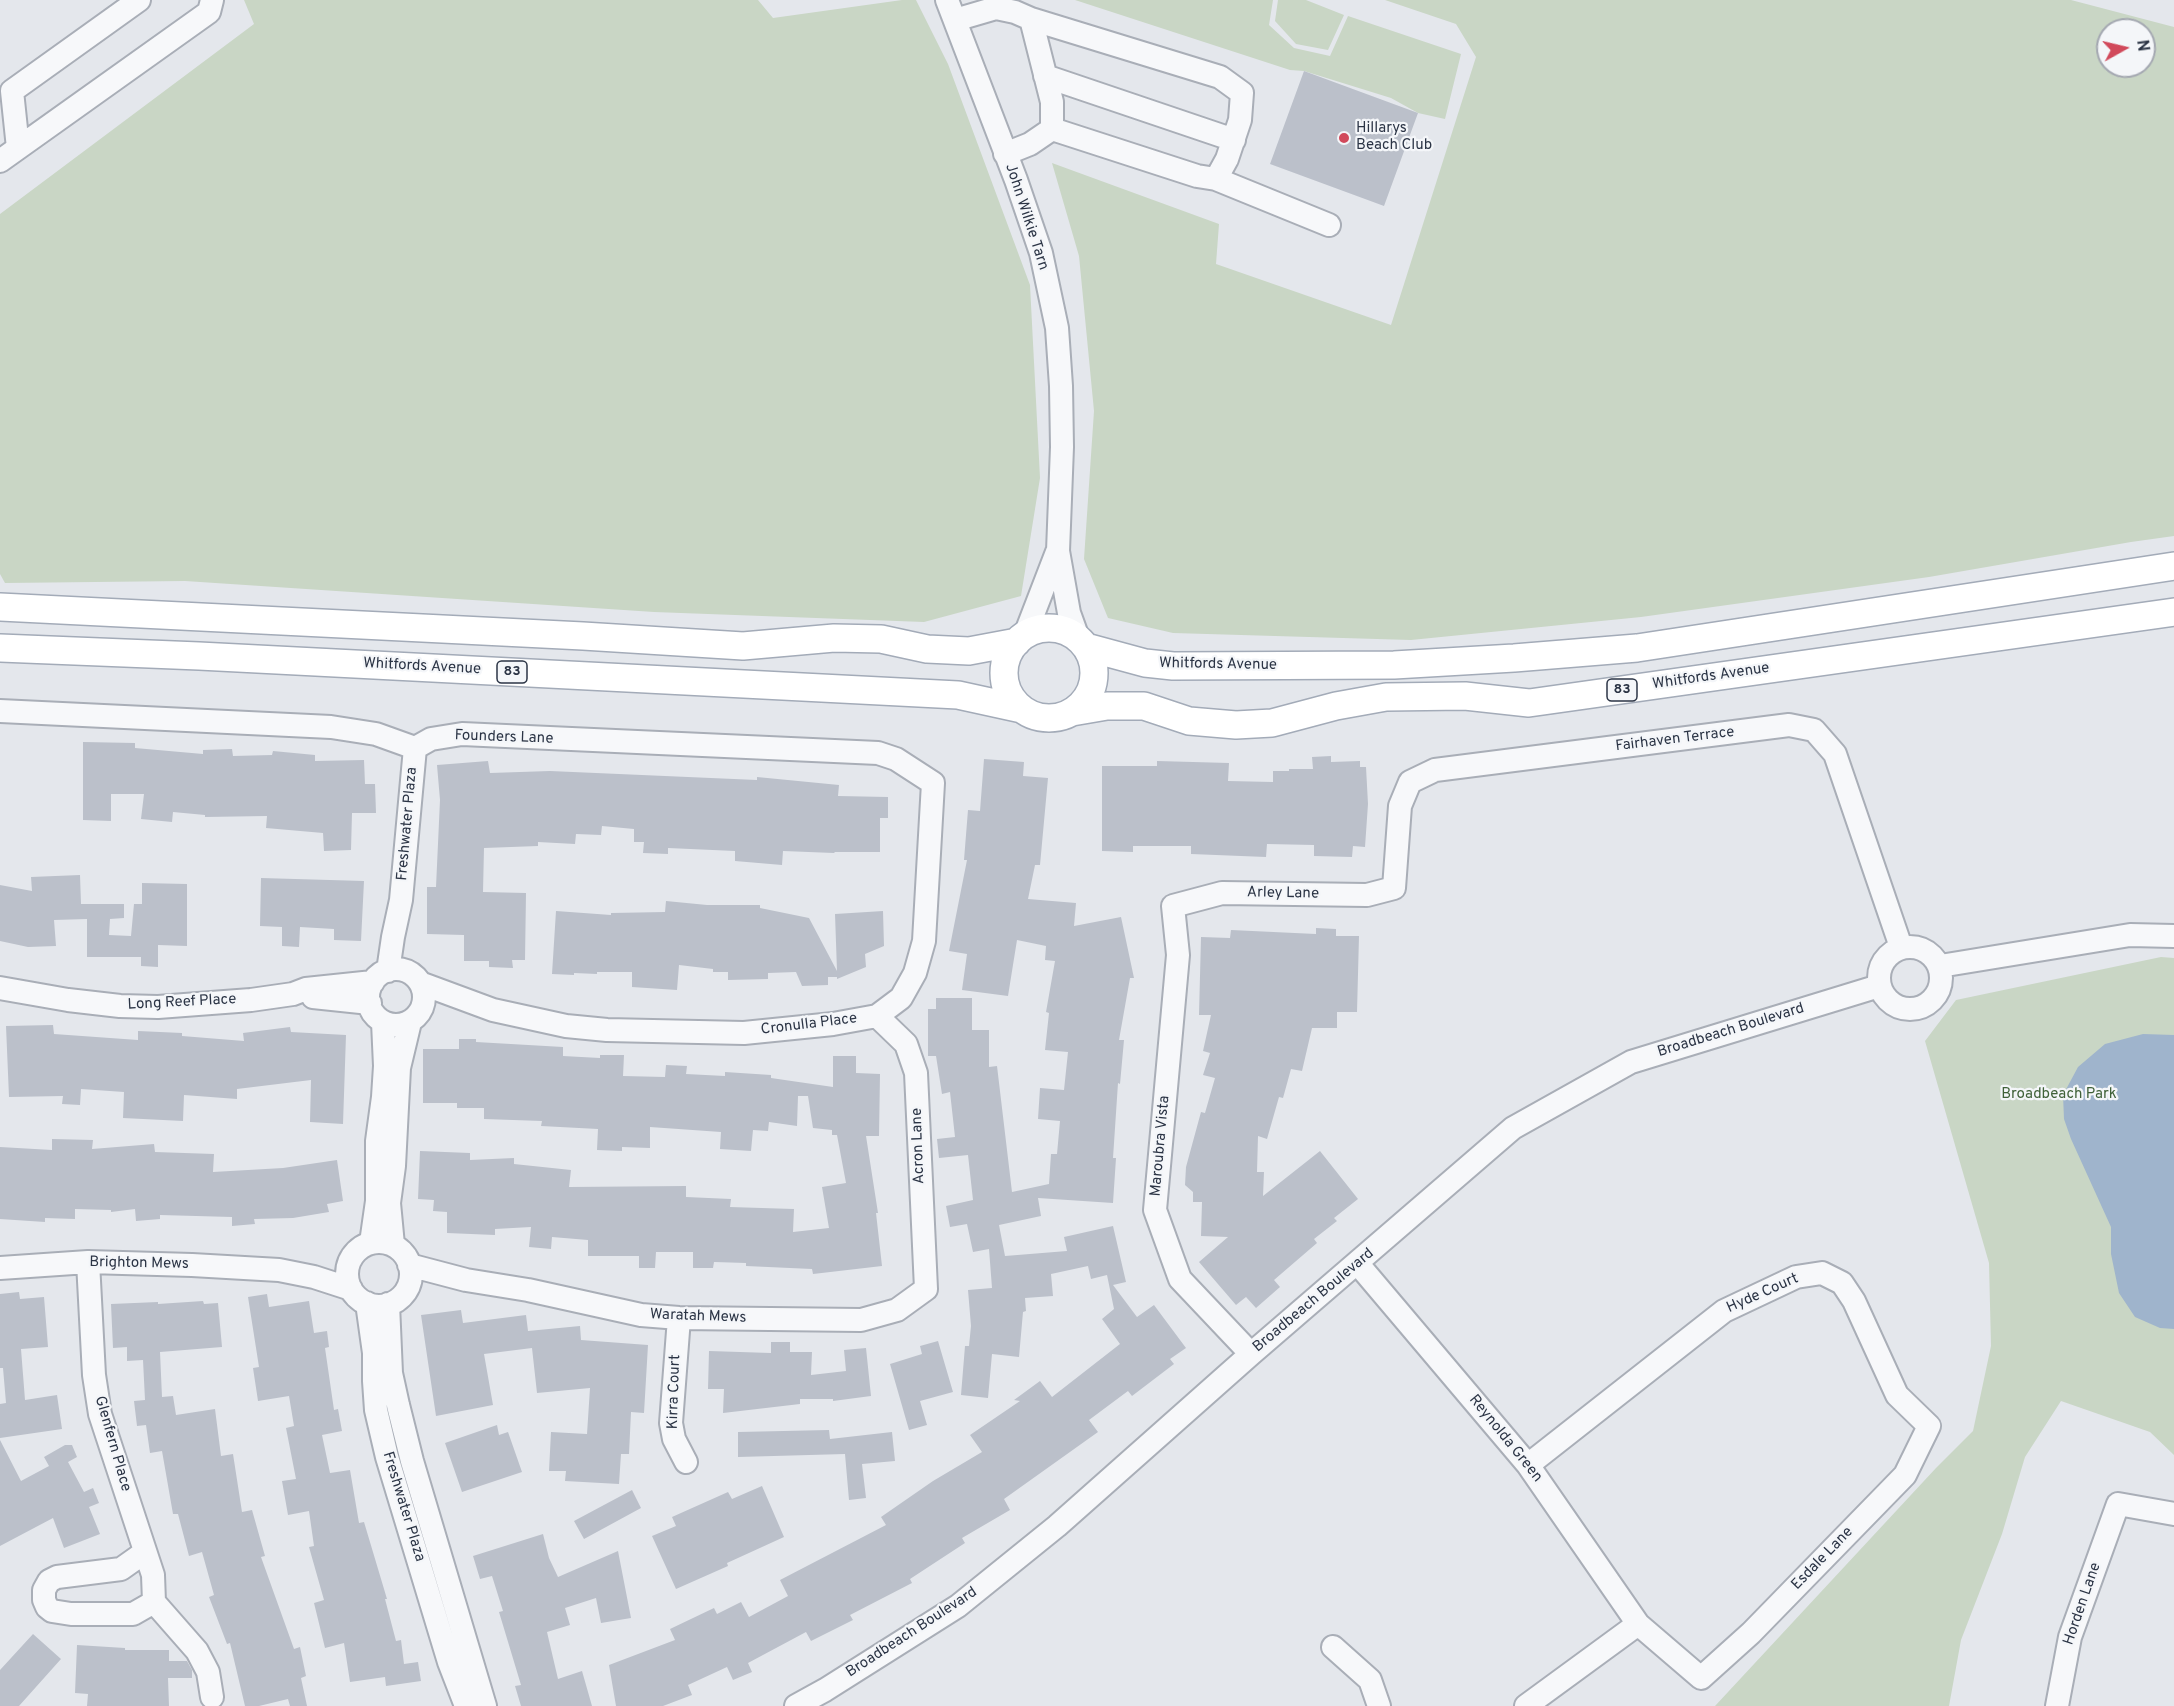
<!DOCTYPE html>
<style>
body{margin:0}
#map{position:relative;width:2174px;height:1706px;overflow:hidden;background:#e4e7ec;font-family:Overpass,sans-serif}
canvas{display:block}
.north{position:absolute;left:2096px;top:18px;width:60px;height:60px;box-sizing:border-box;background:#f4f6f9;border:2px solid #a4a8b1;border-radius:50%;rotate:82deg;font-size:16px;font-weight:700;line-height:24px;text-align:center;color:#2b3445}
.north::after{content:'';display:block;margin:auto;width:21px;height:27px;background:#d1495b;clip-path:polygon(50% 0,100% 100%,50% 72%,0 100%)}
</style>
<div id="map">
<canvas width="2174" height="1706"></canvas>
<div class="north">N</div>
</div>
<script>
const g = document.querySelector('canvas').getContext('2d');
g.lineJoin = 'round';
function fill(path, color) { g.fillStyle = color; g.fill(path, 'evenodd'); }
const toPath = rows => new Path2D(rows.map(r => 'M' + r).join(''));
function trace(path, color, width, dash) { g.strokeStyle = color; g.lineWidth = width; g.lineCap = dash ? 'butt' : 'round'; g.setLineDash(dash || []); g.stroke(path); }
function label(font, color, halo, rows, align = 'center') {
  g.font = font + ' Overpass,sans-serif'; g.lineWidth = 4.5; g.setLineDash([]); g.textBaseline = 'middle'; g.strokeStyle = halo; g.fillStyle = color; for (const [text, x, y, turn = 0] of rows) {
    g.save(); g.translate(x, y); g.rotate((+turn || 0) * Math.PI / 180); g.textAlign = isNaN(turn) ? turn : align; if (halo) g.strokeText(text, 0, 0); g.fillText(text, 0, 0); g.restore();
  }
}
const green = toPath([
 [244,0,758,0,773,18,902,0,916,0,948,64,1030,285,1040,478,1021,596,924,622,654,612,185,581,5,583,0,574,0,214,254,24],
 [1075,0,1273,0,1269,25,1294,48,1330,56,1348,16,1461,54,1445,119,1418,113,1391,98,1304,71,1290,70],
 [1278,0,1306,0,1344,15,1328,50,1296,44,1275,21],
 [1385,0,2071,0,2174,27,2174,536,2131,542,1929,577,1641,617,1411,640,1173,633,1108,618,1084,559,1094,411,1079,256,1052,163,1219,224,1216,264,1391,325,1476,57,1456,24],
 [2108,30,2144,30,2144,66,2108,66],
 [2161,957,2174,958,2174,1455,2150,1432,2061,1401,2025,1457,2002,1534,1961,1640,1949,1706,1715,1706,1936,1468,1973,1431,1991,1346,1989,1263,1925,1041,1956,1000]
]);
const water = toPath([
 [2143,1034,2174,1035,2174,1329,2160,1328,2135,1317,2119,1293,2111,1254,2111,1227,2071,1139,2064,1119,2063,1095,2078,1067,2105,1044]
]);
const building = toPath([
 [1304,71,1418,113,1384,206,1270,164],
 [83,742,135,743,135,748,203,754,203,750,232,749,233,756,272,755,273,751,315,755,315,761,364,760,365,784,375,784,376,813,352,813,351,850,324,851,323,833,266,828,267,816,205,817,205,815,173,812,172,822,141,819,144,794,111,794,111,821,83,820],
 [1331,756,1331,762,1360,761,1360,767,1366,767,1368,804,1365,847,1353,846,1352,857,1314,856,1314,845,1267,844,1266,857,1191,854,1191,846,1133,846,1133,852,1102,851,1102,766,1157,766,1157,761,1229,763,1228,781,1273,782,1273,771,1289,771,1289,769,1313,769,1312,757],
 [984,759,1024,762,1023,776,1048,778,1040,865,1035,865,1028,899,1076,903,1074,926,1121,917,1134,978,1130,978,1119,1040,1124,1040,1120,1084,1118,1083,1113,1158,1116,1158,1113,1203,1038,1198,1041,1216,999,1225,1005,1256,1067,1251,1064,1237,1113,1226,1126,1282,1113,1285,1137,1317,1154,1305,1186,1348,1170,1359,1174,1364,1132,1396,1128,1391,1089,1420,1098,1432,1004,1499,1010,1510,962,1538,965,1543,910,1579,912,1583,850,1615,853,1620,811,1641,806,1632,748,1663,752,1672,733,1680,727,1667,688,1685,692,1695,663,1706,616,1706,609,1665,675,1640,670,1629,714,1608,717,1614,741,1602,749,1617,788,1596,780,1580,886,1525,881,1517,933,1481,982,1452,970,1435,1020,1401,1014,1400,1040,1381,1052,1397,1120,1344,1102,1319,1114,1309,1107,1275,1091,1279,1088,1266,1051,1274,1053,1296,1025,1298,1026,1311,1023,1312,1019,1357,992,1354,988,1398,961,1395,965,1346,969,1346,971,1326,968,1290,992,1288,989,1249,973,1252,967,1224,950,1227,946,1206,973,1200,968,1155,939,1158,937,1139,955,1137,950,1092,942,1094,936,1056,928,1056,928,1009,936,1009,936,998,972,998,972,1030,989,1030,989,1067,997,1066,1012,1192,1049,1184,1051,1154,1057,1154,1060,1121,1038,1119,1040,1088,1064,1090,1068,1052,1045,1050,1049,1013,1046,1012,1055,961,1045,960,1046,946,1017,940,1008,996,962,990,967,954,949,951,967,860,964,860,968,810,980,811],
 [488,761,490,773,550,771,757,780,757,777,839,785,838,796,888,797,888,818,880,818,880,852,835,852,834,853,783,851,782,865,735,861,735,851,668,848,668,854,643,853,644,842,634,842,634,829,602,826,601,835,576,834,575,844,538,842,538,846,484,848,483,892,526,893,525,960,512,960,513,968,489,967,489,961,464,961,464,935,427,934,427,887,436,887,440,800,437,765],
 [80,875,81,904,124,904,124,918,110,919,109,935,131,936,134,904,142,904,142,883,187,884,187,946,158,945,158,967,141,966,141,957,87,957,87,919,54,920,56,946,28,947,0,941,0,885,32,891,31,877],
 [261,878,364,881,361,941,334,940,334,929,300,927,299,947,282,946,282,927,260,926],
 [666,901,707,905,760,905,760,908,809,918,837,971,835,914,883,911,884,946,865,954,866,967,837,979,837,977,828,977,828,985,802,986,796,972,768,973,768,979,728,980,728,972,713,972,713,969,679,965,677,990,632,987,632,972,597,972,597,974,574,973,574,975,552,974,556,911,611,915,611,913,665,912],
 [1316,928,1336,929,1336,936,1359,936,1357,1012,1337,1012,1337,1028,1312,1028,1302,1071,1291,1069,1283,1098,1279,1097,1267,1139,1258,1136,1257,1172,1264,1172,1263,1196,1320,1151,1358,1199,1334,1218,1337,1221,1314,1239,1317,1243,1274,1280,1280,1287,1256,1308,1246,1297,1236,1305,1199,1262,1228,1237,1201,1236,1202,1202,1193,1202,1193,1192,1185,1185,1186,1167,1201,1112,1205,1113,1215,1078,1203,1075,1210,1053,1203,1051,1211,1015,1199,1015,1201,937,1230,938,1231,930,1316,934],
 [53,1025,54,1034,138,1040,138,1031,182,1033,182,1036,244,1041,243,1033,290,1027,291,1032,346,1035,343,1124,310,1122,311,1080,237,1089,237,1099,184,1095,183,1121,123,1118,124,1092,81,1089,80,1105,62,1104,63,1096,9,1097,6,1026],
 [459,1039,476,1039,476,1042,563,1047,563,1056,600,1058,600,1055,624,1055,623,1076,665,1077,666,1065,687,1066,686,1074,725,1076,725,1072,771,1075,771,1078,833,1087,833,1056,856,1056,856,1073,880,1074,879,1136,866,1136,878,1213,876,1213,882,1266,813,1274,812,1269,746,1266,746,1263,714,1262,713,1268,693,1268,693,1252,656,1252,655,1268,639,1268,639,1256,588,1256,588,1240,552,1237,551,1249,529,1247,531,1227,495,1229,495,1235,447,1233,447,1212,433,1211,434,1200,418,1199,420,1151,470,1153,470,1160,514,1158,514,1164,571,1170,569,1187,686,1186,686,1197,731,1199,730,1207,794,1209,793,1232,829,1228,822,1187,846,1183,837,1135,832,1135,832,1130,813,1128,808,1096,798,1096,797,1126,769,1122,768,1131,753,1130,751,1151,720,1149,721,1132,650,1127,650,1148,622,1147,622,1151,597,1150,598,1129,541,1126,542,1121,484,1119,484,1108,457,1108,457,1103,423,1103,423,1049,459,1049],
 [52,1139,93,1140,92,1149,154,1144,155,1152,214,1154,213,1172,283,1168,337,1160,343,1201,327,1204,329,1212,293,1218,254,1219,255,1224,232,1226,232,1217,160,1215,160,1219,136,1221,135,1209,111,1212,111,1210,75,1209,75,1219,45,1218,45,1222,0,1219,0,1147,52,1150],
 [19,1292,20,1299,44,1297,48,1347,21,1349,25,1400,57,1395,62,1429,0,1438,0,1404,6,1403,3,1368,0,1368,0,1294],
 [267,1294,269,1307,309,1301,314,1333,327,1331,329,1347,325,1348,334,1410,338,1409,342,1431,322,1435,330,1473,350,1470,359,1523,364,1522,387,1599,385,1599,396,1641,401,1640,404,1664,418,1662,421,1681,386,1686,385,1677,350,1682,344,1643,325,1648,314,1603,324,1600,309,1547,314,1546,309,1511,288,1515,282,1481,296,1479,286,1428,294,1426,289,1396,258,1401,253,1368,259,1367,248,1297],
 [203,1301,204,1304,218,1303,222,1347,160,1352,162,1397,173,1396,176,1415,215,1409,221,1456,233,1454,242,1512,252,1510,265,1556,261,1557,294,1649,300,1647,306,1676,301,1678,307,1706,290,1706,288,1699,259,1706,245,1706,230,1643,227,1644,209,1597,214,1595,202,1552,189,1556,178,1514,173,1514,162,1451,150,1453,146,1425,137,1426,134,1401,145,1400,143,1360,127,1361,127,1347,113,1348,111,1304,158,1302,158,1304],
 [461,1310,463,1323,526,1315,528,1331,580,1326,581,1340,648,1345,644,1413,631,1412,629,1454,621,1454,619,1484,565,1481,566,1471,549,1471,551,1432,587,1434,590,1388,537,1393,532,1348,484,1354,493,1405,436,1416,421,1315],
 [938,1341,953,1392,920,1401,927,1425,909,1430,890,1364,922,1354,920,1346],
 [771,1342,790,1342,790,1352,812,1352,811,1375,846,1371,844,1350,866,1348,871,1396,833,1401,833,1399,800,1399,800,1404,723,1413,724,1389,708,1389,709,1351,771,1353],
 [497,1425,499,1435,508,1432,522,1472,462,1492,445,1443],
 [829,1430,830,1439,892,1432,895,1461,862,1464,866,1498,849,1500,845,1454,738,1457,738,1432],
 [0,1440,21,1481,49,1466,44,1457,65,1445,72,1445,77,1457,68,1462,84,1492,93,1488,99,1503,89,1507,100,1534,64,1548,53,1518,0,1546],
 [762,1486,784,1537,727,1563,728,1566,676,1589,652,1536,676,1526,672,1517,728,1492,732,1499],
 [632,1490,641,1508,584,1539,574,1521],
 [543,1534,549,1558,558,1577,618,1551,631,1618,601,1623,596,1598,565,1608,570,1625,547,1632,558,1679,582,1671,592,1706,521,1706,515,1686,521,1685,499,1612,503,1611,492,1576,480,1579,473,1556],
 [33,1634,61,1659,19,1706,0,1706,0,1670],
 [77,1645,125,1648,125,1650,169,1650,169,1661,187,1661,192,1670,192,1678,168,1678,169,1706,87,1706,88,1694,75,1693]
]);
const minor = toPath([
 [947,0,1016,180,1041,253,1057,328,1061,386,1062,447,1058,551,1069,613,1078,638],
 [1031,19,1220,77,1242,93,1240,120,1227,159,1216,179,1197,176,1052,129],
 [955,20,996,8,1015,12,1031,19,1052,102,1052,129,1030,144,1005,154],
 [1045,76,1234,140],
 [18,148,12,91,139,0],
 [0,161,209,12,212,0],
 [1216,179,1329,225],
 [1025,635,1057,552],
 [0,711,331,727,376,734,415,748,431,739,462,734,878,753,896,759,933,783,924,941,915,973,901,998,877,1016,833,1024,744,1033,607,1030,566,1026,493,1010,420,983],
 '1879 978a31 31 0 1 1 62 0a31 31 0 1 1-62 0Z',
 [1940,966,2130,935,2174,936],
 '368 997a28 28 0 1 1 56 0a28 28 0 1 1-56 0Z',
 [388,971,393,937,401,900,415,748],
 [0,988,68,1000,120,1006,158,1007,251,1000,293,994,306,989,373,982],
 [313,997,370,1003],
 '347 1274a32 32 0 1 1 64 0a32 32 0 1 1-64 0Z',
 [371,1243,377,1201,377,1141,383,1097,385,1066,383,1022],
 [393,1245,389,1203,394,1166,399,1068,410,1022],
 [88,1262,94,1375,100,1414,153,1575,154,1602,197,1651,208,1672,212,1697],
 [1358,1264,1528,1465,1638,1624,1701,1678,1751,1633,1905,1475,1929,1426,1897,1395,1854,1301,1842,1283,1822,1273,1796,1277,1724,1311,1528,1465],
 [409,1265,466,1280,528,1290,641,1315,679,1318,861,1320,897,1310,926,1289,916,1073,906,1044,877,1016],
 [0,1268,88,1262,192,1265,279,1270,314,1277,351,1289],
 [367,1303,374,1353,374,1381,376,1410,387,1457,449,1662,466,1706],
 [388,1304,391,1373,398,1405,412,1461,485,1706],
 [679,1318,671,1423,674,1439,686,1462],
 [1251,1354,1180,1279,1155,1210,1178,955,1173,906,1222,893,1367,895,1394,888,1400,806,1410,782,1435,770,1789,725,1814,730,1835,754,1901,947],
 [145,1552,121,1569,57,1577,49,1581,44,1590,44,1600,47,1607,52,1611,71,1614,133,1614,154,1602],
 [1333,1647,1370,1680,1379,1706],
 [796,1706,825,1690,958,1606,1057,1526,1251,1354,1513,1128,1631,1062,1879,986],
 [1526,1706,1638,1624],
 [2057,1706,2070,1637,2118,1504,2174,1514]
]);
const major = toPath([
 [0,607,583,636,743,646,834,638,881,639,927,649,969,651,1017,642],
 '1004 673a45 45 0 1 1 90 0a45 45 0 1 1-90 0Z',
 [1086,647,1145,663,1173,666,1394,665,1514,658,1637,648,2174,566],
 [0,648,199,656,958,695,1022,709],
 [1072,712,1107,706,1144,706,1189,721,1236,725,1272,723,1336,706,1386,697,1465,696,1529,703,2174,612]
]);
const markers = [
 [1344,138,6,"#d1495b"]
];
const shields = [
 [512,672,30],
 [1622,690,30]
];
const shieldNames = [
 ["83",512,672],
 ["83",1622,690]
];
const poiNames = [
 ["Hillarys",1356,129],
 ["Beach Club",1356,146]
];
const streetNames = [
 ["John Wilkie Tarn",1026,217,72],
 ["Whitfords Avenue",1218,665,1],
 ["Whitfords Avenue",422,667,3],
 ["Whitfords Avenue",1711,677,-8],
 ["Founders Lane",504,738,2],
 ["Fairhaven Terrace",1675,740,-7],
 ["Freshwater Plaza",408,824,-85],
 ["Arley Lane",1283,894,1],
 ["Long Reef Place",182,1003,-3],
 ["Cronulla Place",809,1025,-7],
 ["Broadbeach Boulevard",1731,1031,-17],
 ["Acron Lane",919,1146,-92],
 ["Maroubra Vista",1161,1146,-85],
 ["Brighton Mews",139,1264,1],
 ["Hyde Court",1763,1294,-24],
 ["Broadbeach Boulevard",1314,1301,-40],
 ["Waratah Mews",698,1317,2],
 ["Kirra Court",675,1392,-88],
 ["Reynolda Green",1505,1439,51],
 ["Glenfern Place",112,1444,74],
 ["Freshwater Plaza",403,1507,73],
 ["Esdale Lane",1823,1559,-46],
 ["Horden Lane",2083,1604,-71],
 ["Broadbeach Boulevard",912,1633,-33]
];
const parkNames = [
 ["Broadbeach Park",2059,1095]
];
fill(green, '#c9d6c5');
fill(water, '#9fb4cc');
fill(building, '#bbc0ca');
trace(minor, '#a9aeb7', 26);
trace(major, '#a3abb8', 30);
trace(minor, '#f7f8fa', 22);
trace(major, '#fff', 27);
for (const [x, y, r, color] of markers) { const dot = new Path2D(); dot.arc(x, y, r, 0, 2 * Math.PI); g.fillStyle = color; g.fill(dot); trace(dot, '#f4f6f9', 2); }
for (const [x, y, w] of shields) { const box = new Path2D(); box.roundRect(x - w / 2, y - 11, w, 22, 4.5); g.fillStyle = '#f4f6f9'; g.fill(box); trace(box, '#2b3445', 1.5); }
label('bold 14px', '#2b3445', null, shieldNames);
label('15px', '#2b3445', '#f4f6f9', poiNames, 'left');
label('15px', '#2b3445', '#f4f6f9', streetNames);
label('15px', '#3f6138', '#f4f6f9', parkNames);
</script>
